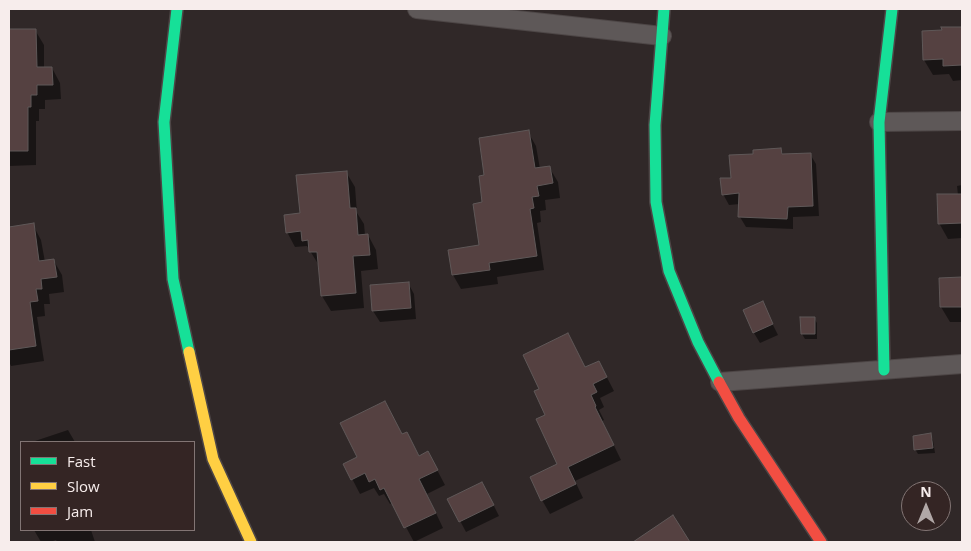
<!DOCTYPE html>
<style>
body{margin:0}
#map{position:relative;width:971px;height:551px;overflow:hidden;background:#302828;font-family:"Open Sans",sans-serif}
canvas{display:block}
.frame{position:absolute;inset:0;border:10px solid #f7edec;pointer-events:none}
.legend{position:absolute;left:20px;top:441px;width:175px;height:90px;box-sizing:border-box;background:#342524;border:1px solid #827574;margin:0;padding:6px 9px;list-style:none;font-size:15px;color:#f7edec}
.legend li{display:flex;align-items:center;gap:10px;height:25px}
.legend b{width:25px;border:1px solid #827574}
.north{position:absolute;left:901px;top:481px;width:50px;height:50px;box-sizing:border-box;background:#342524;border:1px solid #827574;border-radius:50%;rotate:0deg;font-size:14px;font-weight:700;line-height:20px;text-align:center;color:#f7edec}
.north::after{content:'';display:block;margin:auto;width:18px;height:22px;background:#b1a8a7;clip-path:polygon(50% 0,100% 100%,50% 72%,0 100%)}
</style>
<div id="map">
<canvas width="971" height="551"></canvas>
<div class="frame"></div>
<ul class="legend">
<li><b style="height:6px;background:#16e098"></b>Fast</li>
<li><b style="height:6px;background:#ffcf43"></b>Slow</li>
<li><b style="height:6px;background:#f24e42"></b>Jam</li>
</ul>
<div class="north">N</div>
</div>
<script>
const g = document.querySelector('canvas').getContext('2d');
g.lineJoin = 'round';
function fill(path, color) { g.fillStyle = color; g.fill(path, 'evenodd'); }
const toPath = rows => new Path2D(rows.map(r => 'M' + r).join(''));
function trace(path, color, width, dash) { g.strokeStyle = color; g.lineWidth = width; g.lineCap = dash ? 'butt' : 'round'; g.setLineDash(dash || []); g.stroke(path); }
const shadow = toPath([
 [943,28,962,28,962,80,953,81,949,74,933,75,924,60,943,31],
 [35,30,44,45,44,68,52,68,60,83,61,99,45,100,45,109,39,109,39,121,36,121,36,165,9,166,9,31],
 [528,132,536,146,540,169,549,167,558,182,560,198,545,200,546,210,540,211,541,222,537,223,544,270,497,277,498,284,461,289,453,275,449,251,480,246,486,176],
 [781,150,784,155,810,154,816,164,819,216,793,217,793,229,746,227,740,217,740,204,729,205,723,194,732,179,755,155],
 [346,172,355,187,357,213,364,224,365,235,368,235,376,250,378,269,361,271,364,308,331,311,322,296,320,267,307,246,295,247,287,232,301,215],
 [962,185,962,238,948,239,939,223,958,195,957,186],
 [33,225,41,240,45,262,54,261,62,275,64,292,49,294,50,304,44,304,45,316,37,317,44,361,11,366,9,362,9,228],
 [940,279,962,279,962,322,950,322,941,307],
 [408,283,414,294,416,319,380,322,373,311],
 [762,303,778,335,760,343,754,333,745,311],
 [814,318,817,323,817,339,805,339,802,334],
 [568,335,585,368,599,362,614,391,600,398,604,407,599,410,604,420,602,421,621,460,575,481,583,498,550,514,542,500,559,464,541,389],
 [385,402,403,436,407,434,420,457,436,468,445,485,427,494,443,528,414,542,393,503,390,504,384,494,379,496,374,488,360,494,345,465,359,458],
 [68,430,75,442,32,442],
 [930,435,933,440,935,453,918,454,915,449],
 [488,494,499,516,466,532,449,500],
 [672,517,689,542,635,542],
 [34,530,91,530,95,542,57,542,56,540,50,542,41,542]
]);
const building = toPath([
 [941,27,962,27,962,65,943,66,943,59,923,60,922,31,942,30,941,27],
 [9,29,36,29,37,67,52,67,53,85,37,85,37,95,31,95,31,107,28,107,28,151,9,151,9,29],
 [529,130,535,168,550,166,553,183,537,186,539,196,532,197,534,208,530,209,537,256,489,263,490,270,452,275,448,250,479,245,473,204,482,202,479,176,484,175,479,138,529,130],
 [781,148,782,154,811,153,813,206,788,207,787,219,738,217,739,193,722,195,720,178,731,178,729,155,753,154,753,150,781,148],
 [347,171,350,208,356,208,358,235,368,234,370,255,353,256,356,293,321,296,317,252,309,252,308,240,302,241,301,231,286,233,284,215,300,213,296,175,347,171],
 [937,194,962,194,962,223,938,224,937,194],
 [34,223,39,261,54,259,57,277,41,279,42,289,36,289,38,301,30,302,36,346,9,350,9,227,34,223],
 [962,277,962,307,940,307,939,278,962,277],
 [409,282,411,308,372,311,370,285,409,282],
 [763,301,773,324,753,333,743,310,763,301],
 [800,317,815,317,815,334,801,334,800,317],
 [568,333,585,367,599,361,607,377,593,384,597,392,591,395,596,406,595,407,614,445,568,467,576,484,541,501,530,477,557,464,536,419,545,415,534,391,539,389,523,355,568,333],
 [385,401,402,434,407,432,419,456,428,451,438,470,419,479,436,513,404,528,384,488,380,490,375,479,369,482,365,473,351,480,343,464,357,457,340,423,385,401],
 [931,433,933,448,914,450,913,436,931,433],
 [482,482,494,505,459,522,447,499,482,482],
 [673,515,690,542,633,542,673,515]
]);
const street = toPath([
 [417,9,662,36],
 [879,122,962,121],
 [720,382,962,364]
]);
const fast = toPath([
 [177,9,164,122,173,279,189,352],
 [664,9,655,125,656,202,669,271,698,342,719,382],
 [884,370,879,122,892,9]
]);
const slow = toPath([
 [189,352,213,459,251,542]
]);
const jam = toPath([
 [719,382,739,418,821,542]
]);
fill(shadow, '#0007');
fill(building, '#554141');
trace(building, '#5f5858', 1);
trace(street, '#4d4646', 20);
trace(fast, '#4d4646', 14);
trace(slow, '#4d4646', 14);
trace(jam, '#4d4646', 14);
trace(street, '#5e5858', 18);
trace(fast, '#16e098', 11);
trace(slow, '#ffcf43', 11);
trace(jam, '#f24e42', 11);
</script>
